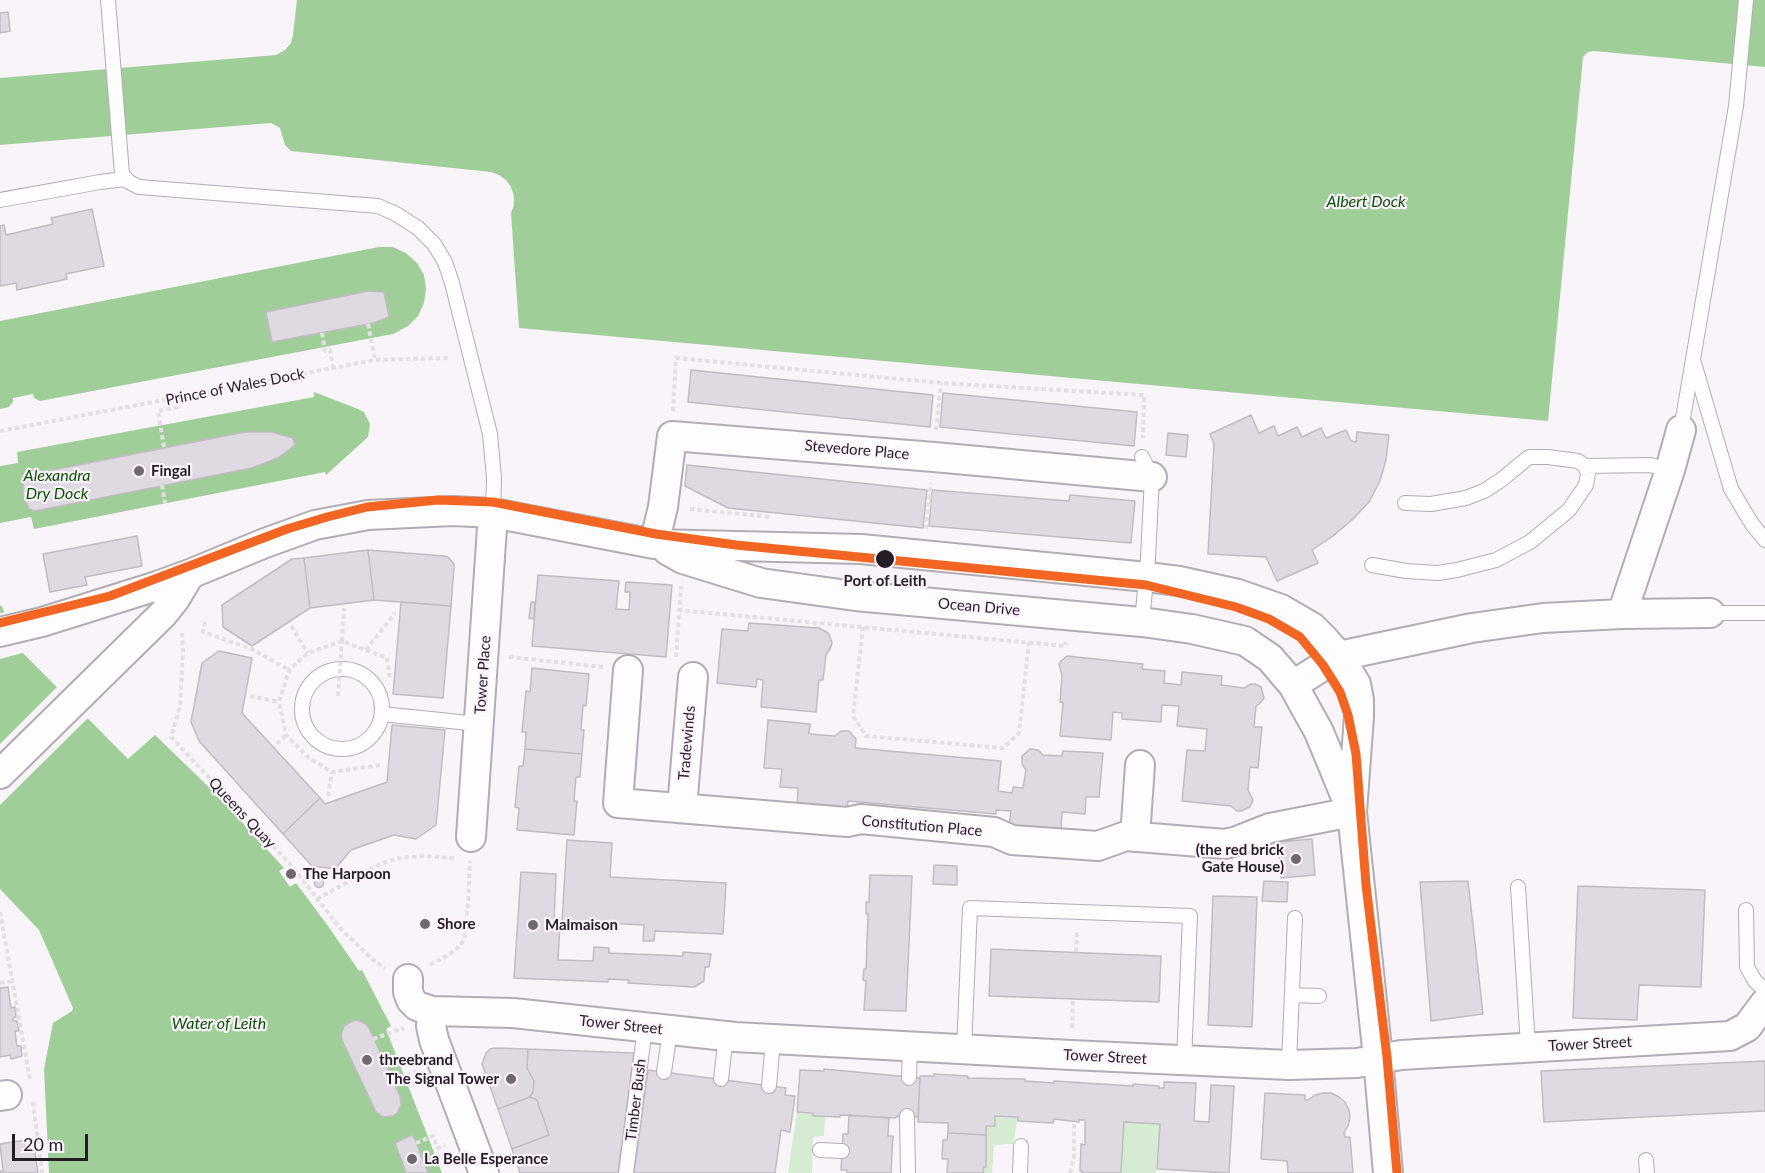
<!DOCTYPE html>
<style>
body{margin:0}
#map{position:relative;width:1765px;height:1173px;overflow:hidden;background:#f9f4fa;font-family:Lato,sans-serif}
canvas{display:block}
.scale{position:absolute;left:12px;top:1134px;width:76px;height:27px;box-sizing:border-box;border:3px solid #251d26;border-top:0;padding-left:8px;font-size:18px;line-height:21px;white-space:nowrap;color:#251d26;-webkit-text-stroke:4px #fbf2fc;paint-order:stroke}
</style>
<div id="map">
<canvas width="1765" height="1173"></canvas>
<div class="scale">20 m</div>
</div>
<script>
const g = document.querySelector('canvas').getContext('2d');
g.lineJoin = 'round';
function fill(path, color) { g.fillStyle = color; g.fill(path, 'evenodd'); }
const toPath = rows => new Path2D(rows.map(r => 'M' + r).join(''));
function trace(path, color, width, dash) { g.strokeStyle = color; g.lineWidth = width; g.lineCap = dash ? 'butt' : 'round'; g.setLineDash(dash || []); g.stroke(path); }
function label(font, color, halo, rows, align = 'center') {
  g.font = font + ' Lato,sans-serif'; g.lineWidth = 4.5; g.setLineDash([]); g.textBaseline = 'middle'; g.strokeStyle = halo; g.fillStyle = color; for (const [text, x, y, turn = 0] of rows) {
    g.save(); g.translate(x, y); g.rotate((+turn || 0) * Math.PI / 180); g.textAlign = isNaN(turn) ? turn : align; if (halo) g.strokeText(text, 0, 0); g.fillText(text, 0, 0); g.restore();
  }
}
const green = toPath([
 [797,1112,813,1113,813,1116,825,1116,824,1136,813,1137,812,1173,788,1173],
 [995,1116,1018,1117,1013,1144,994,1145,992,1173,983,1173,984,1167,986,1166,986,1126,995,1126],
 [1124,1122,1160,1124,1156,1173,1121,1173]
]);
const water = toPath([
 [297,0,1765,0,1765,67,1594,51,1588,52,1583,57,1548,421,519,328,511,213,514,205,514,196,511,187,506,180,499,175,491,172,291,151,285,145,280,128,271,123,0,145,0,78,276,55,285,50,291,43,293,35],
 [379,247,393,247,406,253,417,263,424,275,426,289,424,303,418,316,408,326,393,334,40,401,34,398,33,394,13,398,13,402,9,407,0,409,0,321],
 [314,392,358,409,364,412,370,424,368,437,326,475,325,472,34,529,31,517,0,523,0,466,18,463,17,452,314,397],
 [0,605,2,607,23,653,128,759,155,735,217,795,284,868,279,871,290,887,296,883,328,926,359,971,362,970,391,1026,386,1029,442,1173,49,1173,44,1069,53,1023,72,1011,73,1008,39,930,0,889]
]);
const pier = toPath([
 [8,612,26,652,0,659,0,613],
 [59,685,90,716,0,805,0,744]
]);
const building = toPath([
 [8,12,10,31,0,33,0,13,8,12],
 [92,209,104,266,66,274,67,279,17,290,16,283,0,286,0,226,4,225,6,235,53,224,51,218,92,209],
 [368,291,384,292,389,317,374,323,272,342,266,312,368,291],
 [691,370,933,395,930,427,688,402,691,370],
 [943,393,1137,412,1134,446,940,427,943,393],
 [1251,415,1259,433,1274,426,1278,436,1297,427,1302,437,1321,428,1326,438,1346,430,1351,441,1356,442,1357,432,1389,435,1386,460,1380,481,1369,502,1353,519,1333,536,1312,550,1318,563,1277,581,1266,557,1208,554,1214,444,1210,434,1251,415],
 [245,432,272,432,293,438,295,445,278,458,252,468,35,511,29,509,23,495,23,478,28,475,245,432],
 [1168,433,1188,435,1186,457,1166,455,1168,433],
 [687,465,927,490,923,528,728,508,685,486,687,465],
 [932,490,1069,501,1070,495,1135,501,1131,543,929,526,932,490],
 [137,536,142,566,85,577,87,585,50,592,43,554,137,536],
 [368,550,444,556,448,557,454,564,454,568,451,606,374,600,368,550],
 [368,550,374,600,310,608,304,558,368,550],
 [304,558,310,608,252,646,223,627,222,605,292,559,304,558],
 [538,575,619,581,616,609,629,610,630,592,625,592,626,582,672,585,666,657,532,646,538,575],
 [401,602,451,606,443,698,393,694,401,602],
 [531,602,535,602,534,619,529,618,531,602],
 [749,623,819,628,828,633,832,642,831,647,826,655,823,680,819,680,816,712,761,707,763,680,757,679,756,687,717,683,722,629,748,631,749,623],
 [219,651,252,658,242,713,320,798,283,834,199,741,191,722,202,663,219,651],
 [1067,656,1143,664,1142,669,1165,671,1164,683,1181,685,1182,672,1222,676,1221,685,1244,688,1251,684,1255,684,1261,687,1264,698,1259,704,1256,706,1254,727,1262,727,1258,768,1250,767,1248,790,1253,800,1250,807,1241,811,1237,811,1231,806,1182,801,1187,750,1205,751,1207,729,1177,726,1179,706,1162,705,1161,722,1122,719,1122,713,1113,712,1111,740,1060,736,1063,703,1060,702,1062,675,1059,664,1061,661,1067,656],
 [532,668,589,674,586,706,583,705,581,730,584,730,582,754,525,749,526,732,522,732,526,691,530,692,532,668],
 [768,720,810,724,809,734,835,736,841,731,849,731,856,739,855,748,1001,761,998,791,1012,793,1013,787,1023,788,1026,770,1022,764,1022,756,1030,749,1038,750,1043,755,1062,756,1063,751,1103,753,1099,797,1086,797,1085,814,1062,812,1061,831,1009,826,1011,811,996,810,996,814,848,801,847,811,797,807,798,788,780,787,782,769,764,768,768,720],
 [392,725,445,730,436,825,416,839,394,835,351,850,335,869,312,866,283,834,320,798,325,804,387,782,392,725],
 [525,749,582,754,580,777,576,777,574,801,577,801,574,835,517,830,519,808,515,807,519,766,523,766,525,749],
 [1312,839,1315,875,1281,878,1278,842,1312,839],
 [567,840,612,843,610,877,726,883,723,934,655,931,654,941,643,941,644,925,562,921,567,840],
 [934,865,957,866,957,885,933,884,934,865],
 [521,872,556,874,554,922,560,923,558,960,593,961,594,947,609,948,609,953,683,956,683,952,711,954,709,967,705,967,704,981,694,987,628,983,629,980,608,979,608,982,514,978,521,872],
 [870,875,912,876,906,1011,864,1010,866,981,863,980,864,969,866,969,868,914,866,914,866,902,869,902,870,875],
 '314.5 883a4.5 4.5 0 1 1 9 0a4.5 4.5 0 1 1-9 0Z',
 [1264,881,1288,882,1287,902,1262,901,1264,881],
 [1468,881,1483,1014,1431,1021,1420,882,1468,881],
 [1578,886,1705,890,1701,987,1639,985,1637,1020,1573,1018,1578,886],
 [1213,896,1257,897,1252,1027,1208,1025,1213,896],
 [991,949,1161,956,1159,1002,989,996,991,949],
 [8,987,11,1008,15,1007,16,1017,13,1018,13,1021,17,1021,19,1031,15,1031,17,1046,21,1046,22,1056,11,1059,10,1055,0,1057,0,988,8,987],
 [357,1020,366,1024,369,1028,400,1096,401,1105,397,1113,393,1116,383,1117,376,1112,342,1040,341,1035,344,1026,352,1021,357,1020],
 [495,1048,528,1049,527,1068,534,1081,533,1092,530,1097,498,1109,482,1064,486,1053,490,1049,495,1048],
 [528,1049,634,1053,618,1173,520,1173,512,1149,549,1135,537,1100,530,1097,533,1092,534,1081,527,1068,528,1049],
 [1765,1061,1765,1111,1544,1122,1541,1071,1765,1061],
 [824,1069,920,1078,918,1117,897,1116,896,1118,840,1115,840,1117,813,1116,813,1113,797,1112,800,1070,824,1071,824,1069],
 [648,1070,786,1088,785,1095,795,1096,790,1132,781,1130,775,1173,634,1173,648,1070],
 [934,1074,968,1076,968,1078,1025,1079,1025,1081,1054,1083,1054,1081,1133,1086,1133,1084,1159,1086,1159,1088,1164,1088,1164,1082,1196,1083,1194,1121,1209,1122,1211,1085,1234,1086,1229,1173,1157,1169,1160,1124,1124,1122,1121,1173,1082,1173,1082,1171,1080,1171,1081,1144,1085,1145,1085,1120,1079,1120,1079,1122,1054,1119,1053,1123,1018,1121,1018,1117,995,1116,995,1126,986,1126,986,1135,948,1133,948,1123,918,1122,920,1076,934,1076,934,1074],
 [1265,1093,1305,1095,1305,1100,1308,1100,1315,1095,1323,1093,1331,1093,1339,1097,1345,1102,1349,1110,1350,1118,1348,1126,1344,1133,1345,1137,1350,1137,1353,1173,1288,1173,1287,1161,1261,1159,1265,1093],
 [530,1097,537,1100,549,1135,512,1149,498,1109,530,1097],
 [849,1115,889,1118,888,1136,893,1136,891,1173,847,1173,847,1170,841,1170,843,1134,848,1134,849,1115],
 [948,1133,986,1135,986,1167,984,1167,983,1173,947,1173,948,1159,942,1159,943,1140,947,1140,948,1133],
 [412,1135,414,1137,428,1173,406,1173,395,1143,412,1135],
 [33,1139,38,1173,0,1173,0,1171,3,1171,0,1144,33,1139]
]);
const path = toPath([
 [368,324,375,360],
 [322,333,325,351,330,350,333,368],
 [673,411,676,358,941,383,1144,395,1143,438],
 [936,430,941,383],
 [0,431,375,360,451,358],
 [164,447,158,411,178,407,177,398],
 [162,485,165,503],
 [690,509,772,517],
 [926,529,931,483],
 [678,610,1065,646,1066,642],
 [205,622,203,632,252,649,289,670],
 [291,626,308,653],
 [863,627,853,716,866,736,1003,748,1019,733,1029,642],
 [182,633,183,650,180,707,171,737,291,865,340,928,372,959,385,968],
 [342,641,344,608],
 [366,650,395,613],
 [509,657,603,667],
 [676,657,681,586],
 [250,696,279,702],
 [277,744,286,735],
 [380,765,332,772,309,758,286,735,279,702,289,670,308,653,342,641,387,658,390,679],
 [328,796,332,772],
 [317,899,380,864,399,858,423,856,455,858],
 [0,912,30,1080],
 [1076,952,1077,929],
 [430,965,455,951,464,940,468,903,470,861],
 [0,983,13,981],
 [1072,1028,1073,999],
 [373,1039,404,1028],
 [392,1080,417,1071],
 [33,1102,42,1173],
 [416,1143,433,1136,438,1148,445,1145],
 [1070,1173,1074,1158,1074,1121]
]);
const lane = toPath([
 [108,0,122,174,129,182,139,187,378,206,396,214,418,228,434,244,445,262,452,283,490,434,494,478,493,513],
 [0,200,100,182,125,179],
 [1694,363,1731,489,1752,524,1765,540],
 [1681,430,1736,106,1746,0],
 [1142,457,1152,477,1148,558,1142,622],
 [1585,466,1650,465,1670,470],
 [1372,565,1406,571,1438,573,1457,570,1496,560,1530,542,1569,510,1586,485,1588,473,1585,466,1578,461,1548,457,1529,457,1501,480,1484,491,1466,498,1431,504,1405,503],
 [1710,613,1765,613],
 '302 709a40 40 0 1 1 80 0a40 40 0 1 1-80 0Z',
 [382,714,479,724],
 [1518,887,1528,1047],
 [1746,910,1747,967,1755,981,1765,990],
 [1292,995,1319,996],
 [964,1050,970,908,1190,916,1184,1061],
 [1289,1065,1295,918],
 [664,1072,670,1031],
 [909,1078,910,1047],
 [721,1079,726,1036],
 [769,1086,773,1040],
 [907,1116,908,1173],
 [820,1150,842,1151],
 [1646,1160,1647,1173],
 [626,1173,645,1028],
 [1020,1173,1021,1146]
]);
const street = toPath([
 [654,544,663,507,672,436,934,457,1152,477],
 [1622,614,1670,470,1681,430],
 [0,632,42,622,157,586,190,574,265,543,315,525,368,515,453,511,493,513,654,544,861,549,1147,577,1179,581,1238,594,1281,609,1312,627,1324,639,1339,656,1356,684,1359,700,1359,716,1352,812,1378,1058,1388,1173],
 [628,670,618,803,847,822,861,819,994,832,1012,840,1098,846,1126,836,1225,844,1237,841,1270,828,1352,812,1319,732,1293,685,1270,658,1245,641,1192,629,1142,622,855,596,761,583,683,559,667,550],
 [1293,685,1339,656,1472,628,1543,618,1622,614,1710,613],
 [0,774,163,614,175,599,190,574],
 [682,808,693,677],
 [471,837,493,513],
 [1135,837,1140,765],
 [408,979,408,992,411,1000,417,1006,432,1011,431,1026,434,1040,484,1173],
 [432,1011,513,1013,735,1037,1071,1055,1289,1065,1357,1063,1401,1055,1730,1036,1747,1027,1765,1003],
 [0,1096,7,1095]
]);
const pathBridge = toPath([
 [338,696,342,641]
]);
const tram1 = toPath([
 [0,623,110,596,287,529,327,517,367,507,438,500,493,502,656,534,736,545,1146,585,1236,607,1269,619,1300,637,1323,665,1340,692,1348,715,1356,754,1366,885,1387,1057,1397,1173]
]);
const markers = [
 [139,471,6,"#6f6870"],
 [885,559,10,"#251d26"],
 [1296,859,6,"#6f6870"],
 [291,874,6,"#6f6870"],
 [425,924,6,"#6f6870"],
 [533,925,6,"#6f6870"],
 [367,1060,6,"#6f6870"],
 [511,1079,6,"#6f6870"],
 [412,1159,6,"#6f6870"]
];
const streetNames = [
 ["Prince of Wales Dock",235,387,-11],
 ["Stevedore Place",857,450,5],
 ["Ocean Drive",979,607,5],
 ["Tower Place",483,675,-86],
 ["Tradewinds",687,743,-85],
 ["Queens Quay",242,813,47],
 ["Constitution Place",922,826,5],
 ["Tower Street",621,1025,6],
 ["Tower Street",1590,1044,-3],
 ["Tower Street",1105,1057,3],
 ["Timber Bush",636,1100,-83]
];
const poiNames = [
 ["Fingal",151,471],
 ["(the red brick",1284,850,"right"],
 ["Gate House)",1284,867,"right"],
 ["The Harpoon",303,874],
 ["Shore",437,924],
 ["Malmaison",545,925],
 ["threebrand",379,1060],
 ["The Signal Tower",499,1079,"right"],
 ["La Belle Esperance",424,1159]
];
const stopNames = [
 ["Port of Leith",885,581]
];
const waterNames = [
 ["Albert Dock",1366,202],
 ["Alexandra",57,476],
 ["Dry Dock",57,494],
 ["Water of Leith",219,1024]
];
fill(green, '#d5ecd2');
fill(water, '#9fce98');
fill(pier, '#f9f4fa');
fill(building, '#dfd9e1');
trace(building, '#c1bbc2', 1.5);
trace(lane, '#b2acb4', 16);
trace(street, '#b2acb4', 32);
trace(path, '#e2e0e3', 4, [4.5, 3]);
trace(lane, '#fefdfe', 14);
trace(street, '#fefdfe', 28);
trace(pathBridge, '#e2e0e3', 4, [4.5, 3]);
trace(tram1, '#f26522', 9);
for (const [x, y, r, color] of markers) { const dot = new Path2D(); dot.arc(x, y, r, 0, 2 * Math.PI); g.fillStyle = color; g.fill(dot); trace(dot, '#fbf2fc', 2); }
label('15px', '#251d26', '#fbf2fc', streetNames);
label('bold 15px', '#251d26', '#fbf2fc', poiNames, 'left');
label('bold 15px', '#251d26', '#fbf2fc', stopNames);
label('italic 16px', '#085100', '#fbf2fc', waterNames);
</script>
